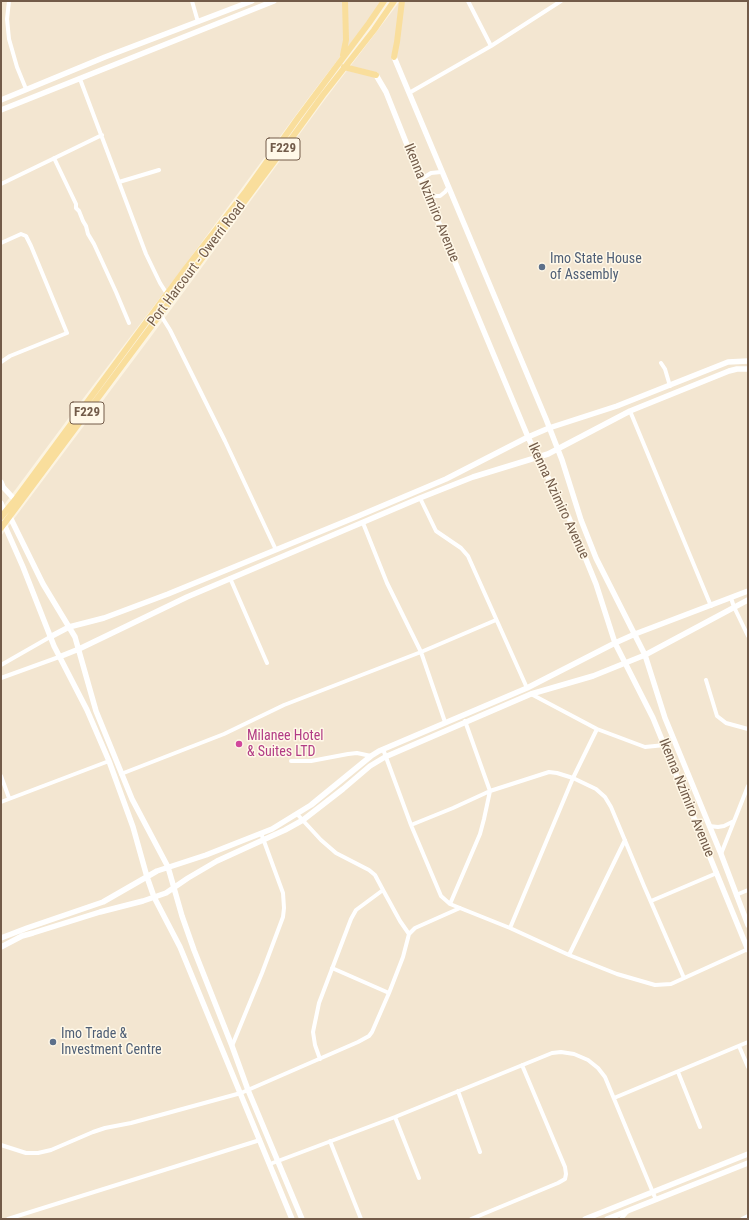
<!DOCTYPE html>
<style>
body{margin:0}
#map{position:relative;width:749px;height:1220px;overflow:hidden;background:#fcf4e2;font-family:"Roboto Condensed",sans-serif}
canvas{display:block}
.frame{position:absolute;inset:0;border:2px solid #725b49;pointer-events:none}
</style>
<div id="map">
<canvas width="749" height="1220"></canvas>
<div class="frame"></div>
</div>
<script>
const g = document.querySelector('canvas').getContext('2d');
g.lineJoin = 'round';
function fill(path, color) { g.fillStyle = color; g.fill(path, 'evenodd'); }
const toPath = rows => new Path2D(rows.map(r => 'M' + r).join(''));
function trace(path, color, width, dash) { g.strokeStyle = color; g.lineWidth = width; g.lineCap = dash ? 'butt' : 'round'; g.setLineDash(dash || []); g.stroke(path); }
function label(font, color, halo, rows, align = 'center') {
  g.font = font + ' "Roboto Condensed",sans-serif'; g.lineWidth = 3; g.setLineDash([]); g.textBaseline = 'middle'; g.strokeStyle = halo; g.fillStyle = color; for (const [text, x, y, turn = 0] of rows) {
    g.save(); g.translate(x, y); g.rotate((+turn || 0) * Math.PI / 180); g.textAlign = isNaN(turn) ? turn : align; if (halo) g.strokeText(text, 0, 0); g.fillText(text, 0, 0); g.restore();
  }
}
const residential = toPath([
 [1,1,383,1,310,96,176,277,82,400,1,509],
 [400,1,748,1,748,1219,1,1219,1,536,150,338,326,98]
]);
const street = toPath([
 [9,1,7,19,9,39,17,67,26,89],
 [192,1,198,22],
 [468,1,491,46],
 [80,79,146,254,160,283,167,294],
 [409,93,491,46,561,1],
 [54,158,76,204,76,208,79,211,83,221,86,226,88,234,94,244,116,292,129,323],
 [422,181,423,178,431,173,441,172],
 [119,182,159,170],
 [1,184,102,135],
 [427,195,434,196,440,196,445,192,448,188],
 [1,243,21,234,26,236,31,246,67,333,10,356,1,362],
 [160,314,170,330,225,441,276,550],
 [661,363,665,369,670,386],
 [630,411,711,606],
 [420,498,436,531,461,548,468,556,527,688],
 [363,523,387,583,421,652,445,722],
 [230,578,267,663],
 [731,598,734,607,748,636],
 [1,665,50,637],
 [1,678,59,657],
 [706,680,717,716,726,723,748,729],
 [531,694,597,729,645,747,665,745],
 [383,749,411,825,441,896,450,904,510,928,569,955,617,974,655,985,671,984,748,949],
 [291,761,311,761,348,754,357,753,371,756],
 [121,774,224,734,284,705,421,652,496,620],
 [1,776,9,798],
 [1,802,109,761],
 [297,814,321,840,336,853,369,870,375,875,383,890],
 [411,825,453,808,490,791,549,772,557,773,573,778,596,789,605,797,611,807,644,886,684,978],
 [709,826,718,827,724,826,734,821],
 [721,854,748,786],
 [736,895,748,890],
 [651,901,717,873],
 [450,904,480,834,484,819,490,791,465,721],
 [510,928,573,778,597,729],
 [569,955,625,840],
 [332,968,389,993],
 [232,1046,262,973,283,917,284,908,283,893,261,833],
 [739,1046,748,1067],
 [320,1059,315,1045,313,1032,319,1003,351,919,356,910,383,890,400,921,409,934],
 [678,1072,700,1127],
 [458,1091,480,1152],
 [614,1098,748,1042],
 [395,1117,419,1178],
 [330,1141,361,1219],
 [1,1145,26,1153,38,1153,51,1150,93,1132,105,1128,131,1123,241,1093,358,1042,369,1036,372,1032,389,993,403,957,409,934,415,928,460,908],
 [270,1164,395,1117,552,1053,561,1052,574,1054,588,1060,598,1068,605,1077,656,1200],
 [8,1219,260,1140],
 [471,1219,558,1183,565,1179,566,1174,565,1167,522,1065],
 [621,1219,627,1212],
 [742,1219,748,1216]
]);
const secondary = toPath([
 [394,57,546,419,562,460,581,520,596,558,645,655,665,718,721,854,748,925],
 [376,75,386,92,427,195,528,437,538,458,569,518,596,584,615,643,653,718,748,950],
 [1,100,105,57,252,1],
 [1,110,274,1],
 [1,482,3,487,15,500],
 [1,503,5,513],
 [10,517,43,584,75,637,96,711,132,799,168,867,182,916,194,950,232,1046,248,1090,302,1219],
 [4,524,23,567,54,646,87,710,109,761,133,827,147,877,154,897,180,947,292,1219],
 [50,637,69,627,104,618,168,594,356,517,446,479,528,437,549,428,617,406,728,362,748,361],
 [59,657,79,649,187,597,420,498,473,477,548,454,630,411,729,371,737,369,748,369],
 [1,938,27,928,103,902,157,871,206,855,272,829,311,805,371,756,379,751,527,688,615,643,635,634,748,591],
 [1,947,22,936,33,933,100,912,143,901,166,893,188,878,217,861,285,830,303,820,343,789,370,766,385,757,531,694,593,676,645,655,748,600],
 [585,1219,748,1154],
 [607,1219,748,1163]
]);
const primary = toPath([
 [343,55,346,40,345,1],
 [394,57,397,42,402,1],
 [344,67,376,75],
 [1,517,15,500,186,268,246,191,298,118,369,23,384,1],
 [1,528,294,135,323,95,374,30,394,1]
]);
const markers = [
 [542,267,4,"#5c6f8a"],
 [239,744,4,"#d1479c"],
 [53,1042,4,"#5c6f8a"]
];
const shields = [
 [283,149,34],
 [87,413,34]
];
const shieldNames = [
 ["F229",283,149],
 ["F229",87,413]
];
const streetNames = [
 ["Ikenna Nzimiro Avenue",431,203,68],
 ["Port Harcourt - Owerri Road",197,264,-53],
 ["Ikenna Nzimiro Avenue",558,501,65],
 ["Ikenna Nzimiro Avenue",686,798,68]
];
const serviceNames = [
 ["Imo State House",550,259],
 ["of Assembly",550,275],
 ["Imo Trade &",61,1034],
 ["Investment Centre",61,1050]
];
const hotelNames = [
 ["Milanee Hotel",247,736],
 ["& Suites LTD",247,752]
];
fill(residential, '#f3e6d1');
trace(street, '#fff', 4);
trace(secondary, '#fff', 5.5);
trace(primary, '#f9de9c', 6);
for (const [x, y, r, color] of markers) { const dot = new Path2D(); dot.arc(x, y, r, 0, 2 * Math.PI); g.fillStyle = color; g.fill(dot); trace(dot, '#fff8e8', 1.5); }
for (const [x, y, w] of shields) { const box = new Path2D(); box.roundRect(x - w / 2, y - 11, w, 22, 3); g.fillStyle = '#fff8e8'; g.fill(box); trace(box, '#725b49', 1); }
label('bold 13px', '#725b49', null, shieldNames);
label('14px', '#725b49', '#fff8e8', streetNames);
label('14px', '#4e5e75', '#fff8e8', serviceNames, 'left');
label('14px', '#b23c85', '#fff8e8', hotelNames, 'left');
</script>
